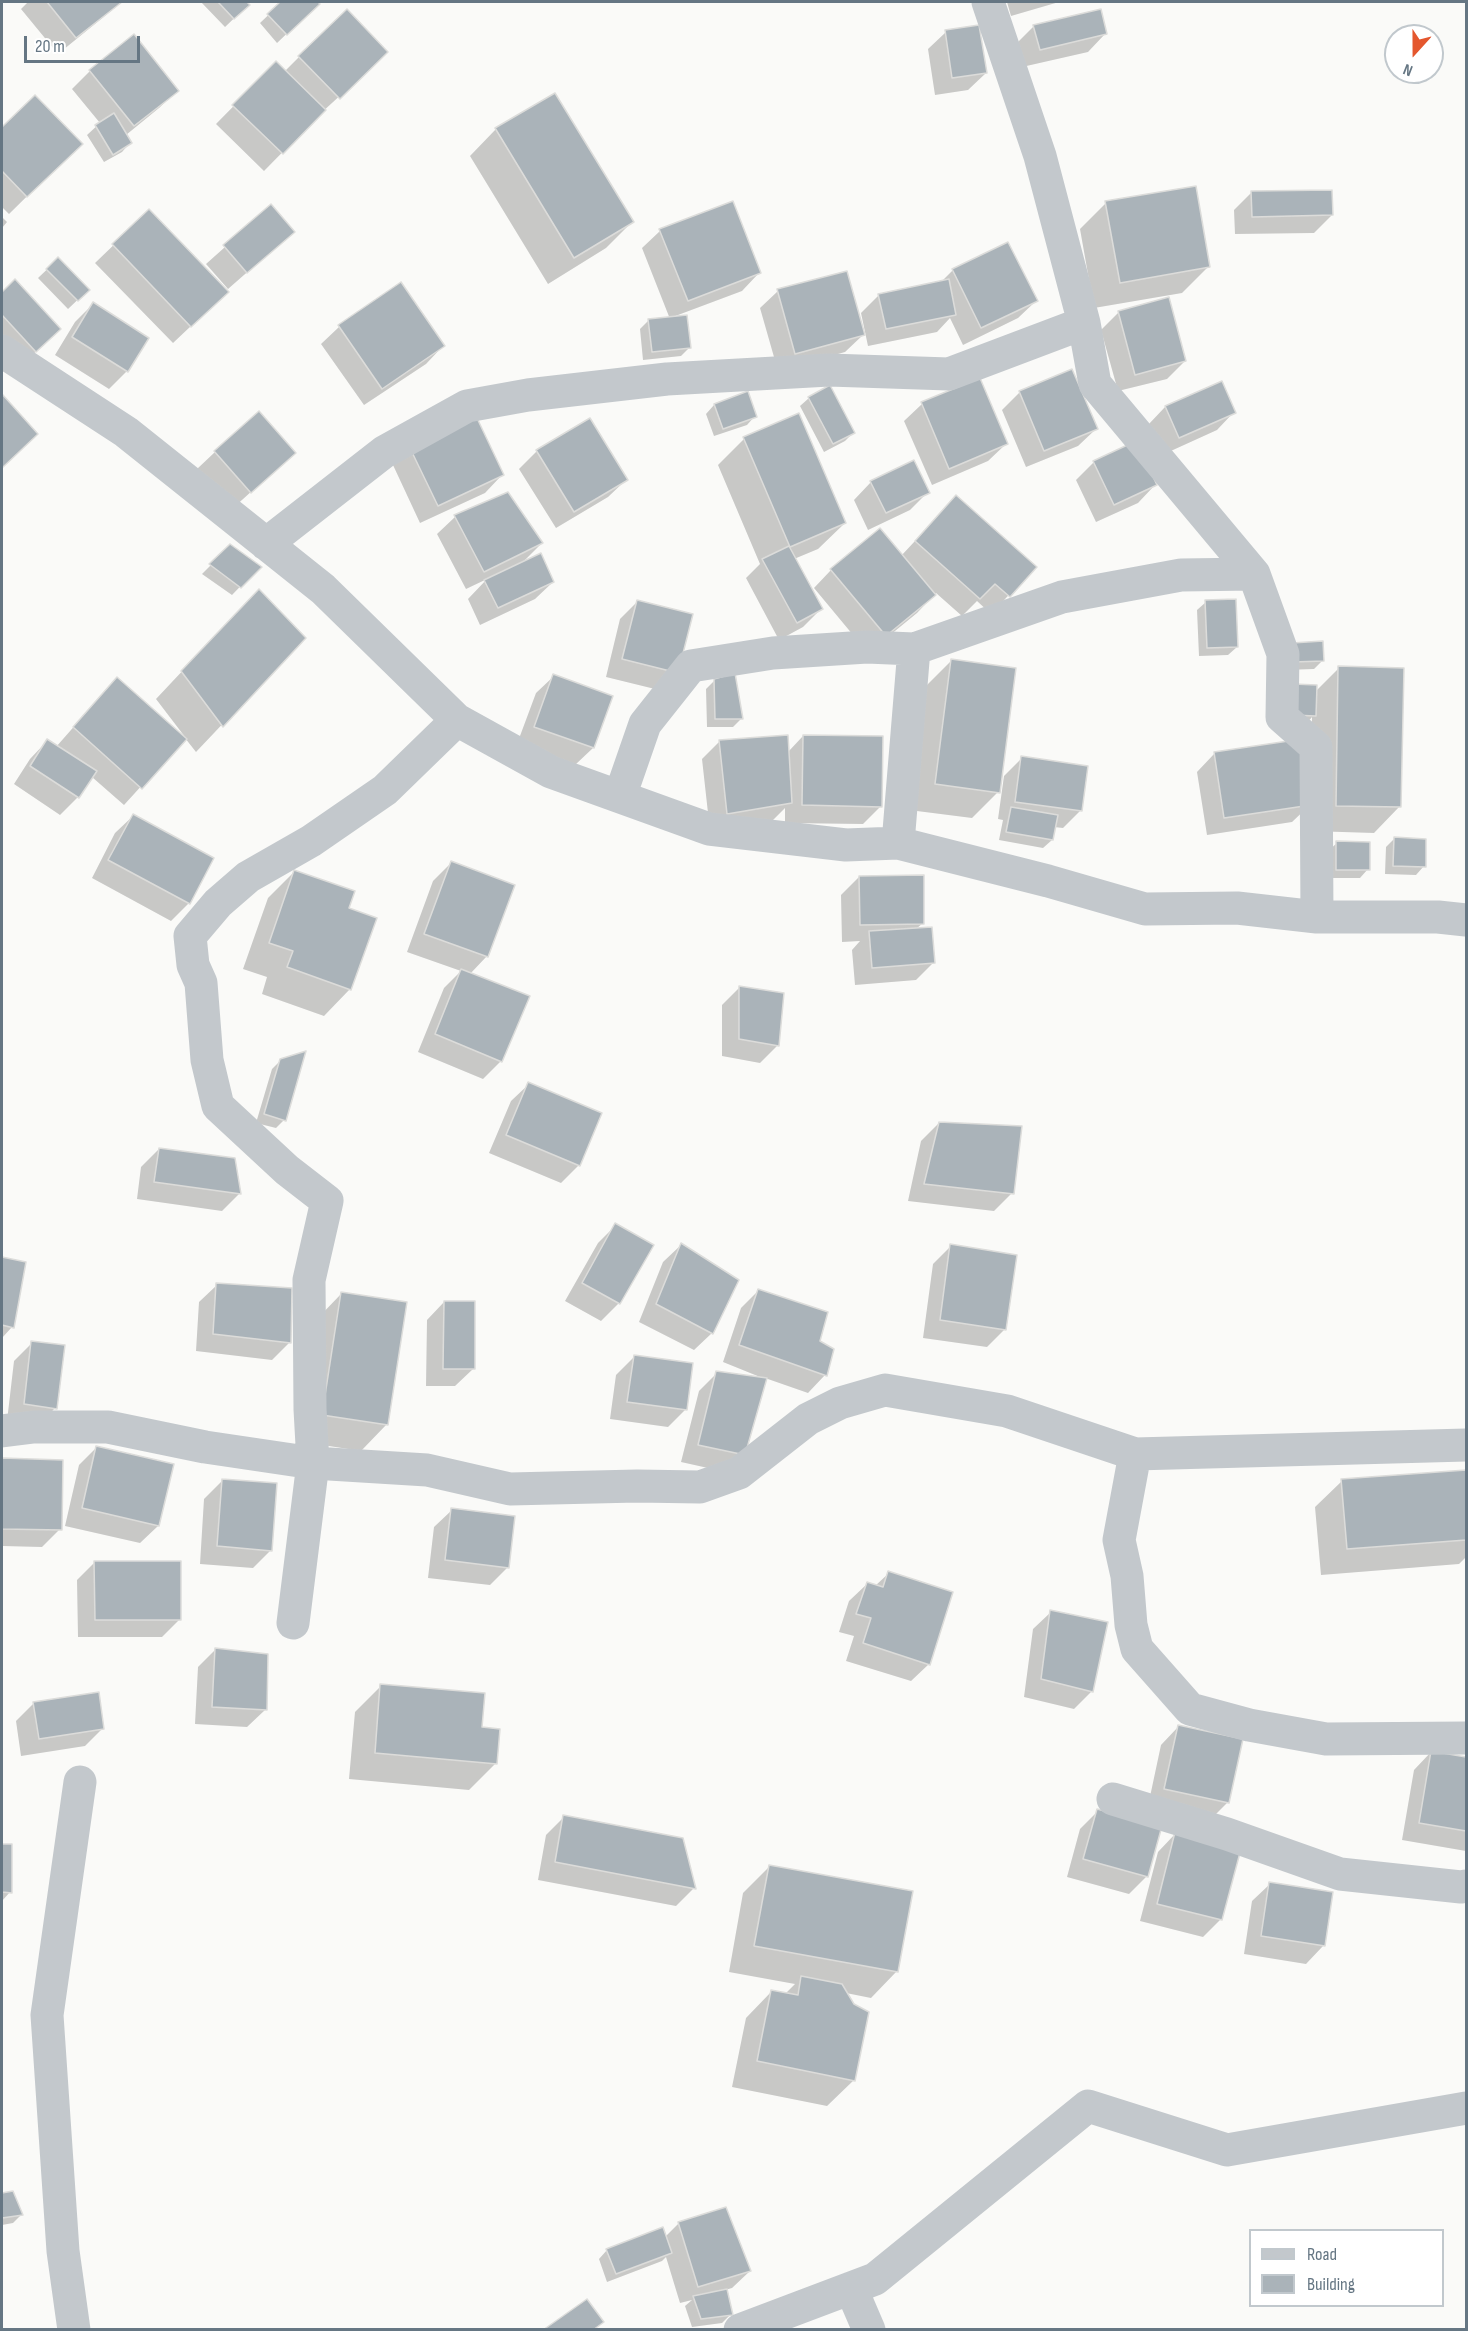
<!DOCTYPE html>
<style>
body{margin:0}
#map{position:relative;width:1468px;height:2331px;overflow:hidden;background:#fafaf8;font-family:"Sofia Sans Condensed",sans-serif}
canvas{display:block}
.frame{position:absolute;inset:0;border:3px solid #657683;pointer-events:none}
.legend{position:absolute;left:1249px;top:2229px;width:195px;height:78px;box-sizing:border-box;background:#fff;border:2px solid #c1c8cd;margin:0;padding:8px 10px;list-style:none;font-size:18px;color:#657683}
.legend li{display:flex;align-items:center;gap:12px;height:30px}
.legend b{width:30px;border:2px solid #c1c8cd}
.north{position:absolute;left:1384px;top:24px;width:60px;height:60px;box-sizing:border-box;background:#fff;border:2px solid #c1c8cd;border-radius:50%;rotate:201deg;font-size:16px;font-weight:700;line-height:24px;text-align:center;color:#657683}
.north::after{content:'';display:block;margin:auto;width:21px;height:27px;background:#e4572e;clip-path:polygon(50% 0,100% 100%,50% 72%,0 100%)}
.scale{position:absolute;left:24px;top:36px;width:116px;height:27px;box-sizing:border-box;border:3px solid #657683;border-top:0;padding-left:8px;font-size:18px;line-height:21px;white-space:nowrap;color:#657683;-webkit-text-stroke:4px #fff;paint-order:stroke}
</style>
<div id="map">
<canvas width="1468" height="2331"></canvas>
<div class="frame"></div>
<ul class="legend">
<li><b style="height:8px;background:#c3c8cc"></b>Road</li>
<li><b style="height:16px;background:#aab3b9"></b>Building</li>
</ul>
<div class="north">N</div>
<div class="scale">20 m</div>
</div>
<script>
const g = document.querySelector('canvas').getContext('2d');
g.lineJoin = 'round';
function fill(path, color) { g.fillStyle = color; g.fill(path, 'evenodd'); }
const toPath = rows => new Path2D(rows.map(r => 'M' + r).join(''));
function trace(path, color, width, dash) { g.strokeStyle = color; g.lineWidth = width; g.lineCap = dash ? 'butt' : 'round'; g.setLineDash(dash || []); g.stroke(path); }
const shadow = toPath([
 [28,2,122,2,58,54,21,9],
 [201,2,245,2,248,5,225,27],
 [282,2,316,2,318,4,277,43,260,23],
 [1007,2,1059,2,1011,16],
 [1034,26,1105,34,1088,52,1022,67,1016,44],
 [946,32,986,73,968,90,935,95,928,49],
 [134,36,177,91,159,108,126,135,130,143,122,152,104,162,87,135,100,123,72,89,90,71],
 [299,57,369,69,320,114,264,171,216,124,276,63,284,72],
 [35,97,81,143,9,214,2,207,2,129],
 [496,129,632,222,606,248,548,284,470,156],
 [1252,192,1332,215,1314,233,1235,234,1234,210],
 [1106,203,1209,266,1182,293,1094,308,1080,229],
 [271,206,293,232,228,289,206,264],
 [149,211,209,309,173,343,95,263],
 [2,217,7,222,2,228],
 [660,231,759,273,742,291,670,318,689,348,681,356,643,360,640,329,648,321,670,319,642,248],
 [58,259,88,290,68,309,38,278],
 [953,270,1036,301,1018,318,963,345,950,318,937,332,868,346,861,313,879,295,941,282],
 [15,282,41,347,17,369,2,352,2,294],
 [401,284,443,346,426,364,364,405,321,344,339,327],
 [778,291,863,335,845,352,778,371,760,308],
 [93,304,127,371,109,389,55,355,75,322],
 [1119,312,1185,361,1167,379,1118,391,1101,330],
 [1221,383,1234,412,1217,430,1162,455,1148,425,1165,407],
 [1020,392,1096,429,1078,446,1026,467,1002,410],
 [747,393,755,416,747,425,714,436,706,414,714,405],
 [2,396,36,434,2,467],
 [809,398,853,433,845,441,824,452,800,406],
 [922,404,1006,444,988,461,932,485,904,421],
 [476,418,502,475,485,493,420,523,393,465],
 [744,439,845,523,818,549,794,559,821,609,803,627,779,640,746,578,760,564,718,465],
 [537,451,626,480,608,497,556,528,519,469],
 [215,452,294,453,232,509,197,469],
 [1094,462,1155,485,1138,503,1096,522,1076,480],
 [871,482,928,492,910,510,868,530,854,500],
 [507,494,542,543,521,564,553,582,535,599,480,625,468,599,487,579,466,589,437,534,455,517],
 [956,497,1035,567,991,614,977,601,962,616,936,593,917,613,868,653,814,588,831,570,901,556],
 [230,546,259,567,232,595,202,574],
 [638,601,691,615,659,690,606,677,620,619],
 [1206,602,1237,647,1228,655,1199,656,1197,610],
 [233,617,304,638,196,752,185,738,124,805,92,777,78,797,60,815,14,784,30,759,47,741,56,747,100,697,185,737,156,699],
 [1322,643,1323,660,1314,669,1284,670],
 [951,661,998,792,972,818,909,810,925,687],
 [1339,668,1400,806,1374,833,1310,831,1311,804,1292,822,1207,835,1197,772,1214,754,1301,741,1311,798,1312,717,1306,724,1284,723],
 [554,676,593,748,575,765,517,744,536,693],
 [715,680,741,719,733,727,707,727,706,689],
 [803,736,881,806,863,824,785,823,785,808,773,820,710,831,702,759,720,741,788,752],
 [1022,758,1080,811,1063,828,1054,827,1052,840,1043,848,999,840,1003,820,998,819,1004,776],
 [133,816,189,903,171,921,92,878,115,833],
 [1394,839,1424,866,1416,875,1385,874,1386,847],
 [1337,843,1368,869,1360,878,1328,878,1328,851],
 [451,863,487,956,470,974,501,1061,483,1079,418,1052,444,988,461,971,407,952,433,881],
 [294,872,347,909,350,989,324,1016,262,994,267,977,243,969,268,898],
 [859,877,923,923,916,929,933,963,916,980,855,985,852,950,860,941,842,942,841,895],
 [740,987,778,1045,760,1063,722,1056,722,1005],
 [281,1060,284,1120,276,1128,256,1123,272,1069],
 [529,1084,579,1165,561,1183,489,1153,511,1101],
 [939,1123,1012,1193,994,1211,908,1201,921,1141],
 [159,1149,240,1193,222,1211,137,1199,141,1167],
 [616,1225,619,1303,601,1321,565,1301,598,1243],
 [681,1245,712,1333,694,1350,639,1322,663,1262],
 [951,1246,1005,1329,987,1347,923,1338,933,1264],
 [2,1259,24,1263,12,1327,2,1338],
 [217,1285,289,1343,272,1360,196,1351,199,1302],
 [758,1291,818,1342,825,1375,808,1393,765,1378,744,1454,726,1472,681,1462,699,1391,717,1373,765,1379,723,1362,741,1308],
 [342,1293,387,1424,361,1451,297,1441,316,1320],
 [444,1302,473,1369,455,1386,426,1386,427,1320],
 [32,1343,55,1408,38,1426,7,1421,14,1361],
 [634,1357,686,1409,668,1427,610,1419,616,1375],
 [96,1448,158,1526,140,1543,65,1526,79,1465],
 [2,1459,62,1461,60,1529,42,1547,2,1546],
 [1466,1472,1466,1557,1459,1564,1321,1575,1315,1507,1342,1481],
 [222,1481,271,1550,253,1568,200,1564,204,1499],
 [452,1510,508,1567,490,1585,428,1578,434,1527],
 [95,1562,180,1619,162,1637,78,1637,77,1580],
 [889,1573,929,1664,911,1681,846,1661,854,1636,839,1632,849,1601,867,1584,875,1586],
 [1051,1612,1092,1691,1074,1709,1024,1697,1033,1629],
 [215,1650,265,1710,247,1727,195,1724,198,1667],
 [381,1686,480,1729,496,1763,469,1790,349,1779,355,1712],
 [34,1703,102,1729,85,1746,21,1756,16,1721],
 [1178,1727,1228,1802,1210,1820,1148,1806,1161,1745],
 [1431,1752,1466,1758,1466,1851,1402,1840,1414,1770],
 [1098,1811,1147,1876,1129,1894,1067,1877,1080,1829],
 [564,1817,694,1888,676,1906,538,1880,546,1835],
 [1175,1834,1221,1919,1203,1937,1140,1921,1158,1852],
 [2,1845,11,1845,10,1892,2,1901],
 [769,1867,897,1971,871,1998,846,1993,854,2080,827,2106,732,2087,746,2018,772,1991,785,1994,795,1984,729,1972,743,1893],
 [1270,1884,1332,1894,1323,1946,1306,1964,1244,1954,1252,1901],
 [12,2192,21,2215,13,2223,2,2225,2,2194],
 [679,2223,750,2271,732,2288,725,2290,731,2314,722,2323,692,2327,685,2306,692,2300,680,2303,666,2257,662,2261,607,2282,599,2259,607,2250,665,2237]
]);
const building = toPath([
 [47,2,122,2,76,38,47,2],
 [218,2,247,2,250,5,234,19,218,2],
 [280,2,318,2,320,4,287,35,267,14,280,2],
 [347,9,388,52,340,99,298,56,347,9],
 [1101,9,1107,34,1040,50,1033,25,1101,9],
 [979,25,987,73,952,78,945,30,979,25],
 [134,34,179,91,134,126,89,70,134,34],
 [276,61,326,110,283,154,232,105,276,61],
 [555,93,634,222,574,258,495,128,555,93],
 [35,95,83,144,27,197,2,171,2,127,35,95],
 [114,113,132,143,113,155,95,125,114,113],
 [1196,186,1210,267,1120,283,1105,201,1196,186],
 [1332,190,1333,215,1252,217,1251,191,1332,190],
 [733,201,761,273,688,301,659,229,733,201],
 [271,204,295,232,247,273,223,245,271,204],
 [149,209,229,292,191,327,112,244,149,209],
 [1008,242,1038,301,981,328,952,269,1008,242],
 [58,257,90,290,78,301,46,269,58,257],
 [847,271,865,335,795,354,777,289,847,271],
 [15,279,61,329,36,352,2,315,2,292,15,279],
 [949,279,956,315,886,329,878,294,949,279],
 [401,282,445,346,382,389,338,325,401,282],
 [1169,297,1186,361,1135,375,1118,311,1169,297],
 [93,302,149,338,128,372,72,337,93,302],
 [687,315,691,348,652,352,648,319,687,315],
 [1072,369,1098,429,1044,451,1019,391,1072,369],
 [980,378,1008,444,949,469,921,402,980,378],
 [1222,381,1236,413,1179,438,1165,406,1222,381],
 [830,385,855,433,833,444,808,397,830,385],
 [748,391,757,417,723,429,714,404,748,391],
 [2,394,38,434,2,468,2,394],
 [259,411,296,453,251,493,214,451,259,411],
 [799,413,846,523,790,547,743,437,799,413],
 [476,416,504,475,438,506,409,446,476,416],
 [590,418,628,480,574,512,536,450,590,418],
 [1136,441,1157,485,1114,505,1093,461,1136,441],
 [914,460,930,493,886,513,870,481,914,460],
 [508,492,543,543,484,572,454,515,508,492],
 [956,495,1037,567,1010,597,995,584,980,599,915,541,956,495],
 [880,528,936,595,886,636,830,569,880,528],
 [230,544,262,567,241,588,209,564,230,544],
 [789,546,823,609,797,623,762,559,789,546],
 [541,553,554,582,498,608,484,580,541,553],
 [259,589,306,638,223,727,181,671,259,589],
 [1236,599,1238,647,1207,648,1205,600,1236,599],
 [637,600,693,614,678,673,622,659,637,600],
 [1323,641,1324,661,1292,662,1292,643,1323,641],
 [951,659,1016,668,1000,793,935,784,951,659],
 [1338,666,1404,668,1401,807,1336,806,1338,666],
 [735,673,743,719,715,719,714,679,735,673],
 [553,674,613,696,594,748,534,727,553,674],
 [117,677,187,739,142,789,73,727,117,677],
 [1293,684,1317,685,1316,716,1291,715,1293,684],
 [788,735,792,803,727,814,719,740,788,735],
 [803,735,883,736,882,807,802,805,803,735],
 [47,739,97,771,79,798,30,766,47,739],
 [1302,739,1311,805,1224,818,1214,752,1302,739],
 [1021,756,1088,766,1082,811,1015,802,1021,756],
 [1011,807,1058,815,1053,840,1006,832,1011,807],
 [133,814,214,858,190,904,108,860,133,814],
 [1394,837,1426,839,1426,867,1393,866,1394,837],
 [1336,841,1370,842,1370,870,1336,870,1336,841],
 [451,861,515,885,488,957,424,934,451,861],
 [294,870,355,891,349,908,377,918,351,990,287,967,293,951,269,943,294,870],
 [924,875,924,924,860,925,859,876,924,875],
 [932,927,935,963,872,968,869,931,932,927],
 [461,969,530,996,502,1062,435,1034,461,969],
 [739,986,784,993,779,1046,739,1039,739,986],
 [306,1051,286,1121,264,1114,280,1059,306,1051],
 [528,1082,602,1113,580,1166,506,1135,528,1082],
 [939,1122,1022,1126,1014,1194,924,1184,939,1122],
 [159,1148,235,1158,241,1194,154,1182,159,1148],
 [615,1223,654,1245,620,1304,582,1283,615,1223],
 [681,1243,739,1280,713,1334,656,1304,681,1243],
 [950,1244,1017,1255,1006,1330,940,1320,950,1244],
 [2,1257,26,1262,14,1328,2,1325,2,1257],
 [216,1283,292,1288,291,1343,213,1334,216,1283],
 [758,1289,828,1312,820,1341,834,1349,827,1376,739,1345,758,1289],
 [341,1292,407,1302,388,1425,322,1415,341,1292],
 [444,1301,475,1301,475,1369,443,1369,444,1301],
 [31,1341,65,1345,57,1409,24,1404,31,1341],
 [634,1355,693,1363,687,1410,627,1402,634,1355],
 [716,1371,767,1378,745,1455,698,1445,716,1371],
 [96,1446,174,1464,159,1526,82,1508,96,1446],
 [2,1458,63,1460,62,1530,2,1529,2,1458],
 [1466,1470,1466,1540,1347,1549,1341,1479,1466,1470],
 [222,1479,277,1483,272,1551,217,1546,222,1479],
 [451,1508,515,1516,509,1568,445,1560,451,1508],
 [94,1561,181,1561,181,1620,95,1620,94,1561],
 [888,1571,953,1592,930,1665,863,1643,871,1618,856,1614,867,1582,883,1587,888,1571],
 [1050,1610,1108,1622,1093,1692,1041,1679,1050,1610],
 [215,1648,268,1654,267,1710,212,1707,215,1648],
 [380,1684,485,1693,482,1727,500,1729,497,1764,375,1753,380,1684],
 [99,1692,104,1729,39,1739,33,1702,99,1692],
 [1178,1725,1243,1739,1229,1803,1164,1789,1178,1725],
 [1431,1751,1466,1757,1466,1831,1419,1823,1431,1751],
 [1097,1809,1162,1826,1148,1877,1083,1859,1097,1809],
 [563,1815,683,1838,696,1889,555,1862,563,1815],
 [1175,1832,1241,1849,1222,1920,1157,1904,1175,1832],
 [2,1844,12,1844,12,1893,2,1892,2,1844],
 [769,1865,913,1891,898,1972,754,1946,769,1865],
 [1269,1882,1333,1892,1325,1946,1261,1936,1269,1882],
 [801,1976,842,1984,854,2004,869,2012,855,2081,757,2061,771,1990,798,1995,801,1976],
 [13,2191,23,2215,2,2218,2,2193,13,2191],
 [726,2207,751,2271,698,2287,678,2222,726,2207],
 [663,2227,672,2253,616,2274,606,2249,663,2227],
 [727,2289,733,2315,701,2319,693,2296,727,2289],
 [587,2299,604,2322,593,2330,543,2330,587,2299]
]);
const minor = toPath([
 [988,2,1040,156,1084,323,1095,384,1254,574,1283,654,1282,717,1316,747,1317,917],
 [2,351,126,432,323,589,457,720,551,772,709,829,846,845,898,843,1048,881,1145,909,1237,908,1317,917,1438,917,1466,920],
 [266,544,384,452,467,406,528,395,667,379,829,370,949,374,1084,323],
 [620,796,645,724,691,666,773,653,867,647,914,649,1062,597,1181,575,1254,574],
 [898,843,914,649],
 [2,1431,34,1427,108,1427,205,1447,313,1463,427,1470,510,1489,637,1486,700,1487,739,1473,808,1419,840,1403,885,1390,1007,1411,1135,1454,1466,1445],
 [1135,1454,1119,1540,1127,1576,1131,1625,1137,1649,1190,1709,1249,1725,1326,1739,1466,1738],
 [293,1623,313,1463,310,1409,309,1280,327,1201,287,1170,218,1106,207,1060,201,983,193,965,190,936,218,903,248,877,311,841,385,790,457,720],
 [1113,1799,1227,1834,1340,1874,1461,1887,1466,1886],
 [851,2288,869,2330],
 [74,2330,63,2251,47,2015,80,1782],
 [740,2330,875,2279,1088,2106,1227,2150,1466,2108]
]);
fill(shadow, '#0003');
fill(building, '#aab3b9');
trace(building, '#dcdcda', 1.5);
trace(minor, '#c3c8cc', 33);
</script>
